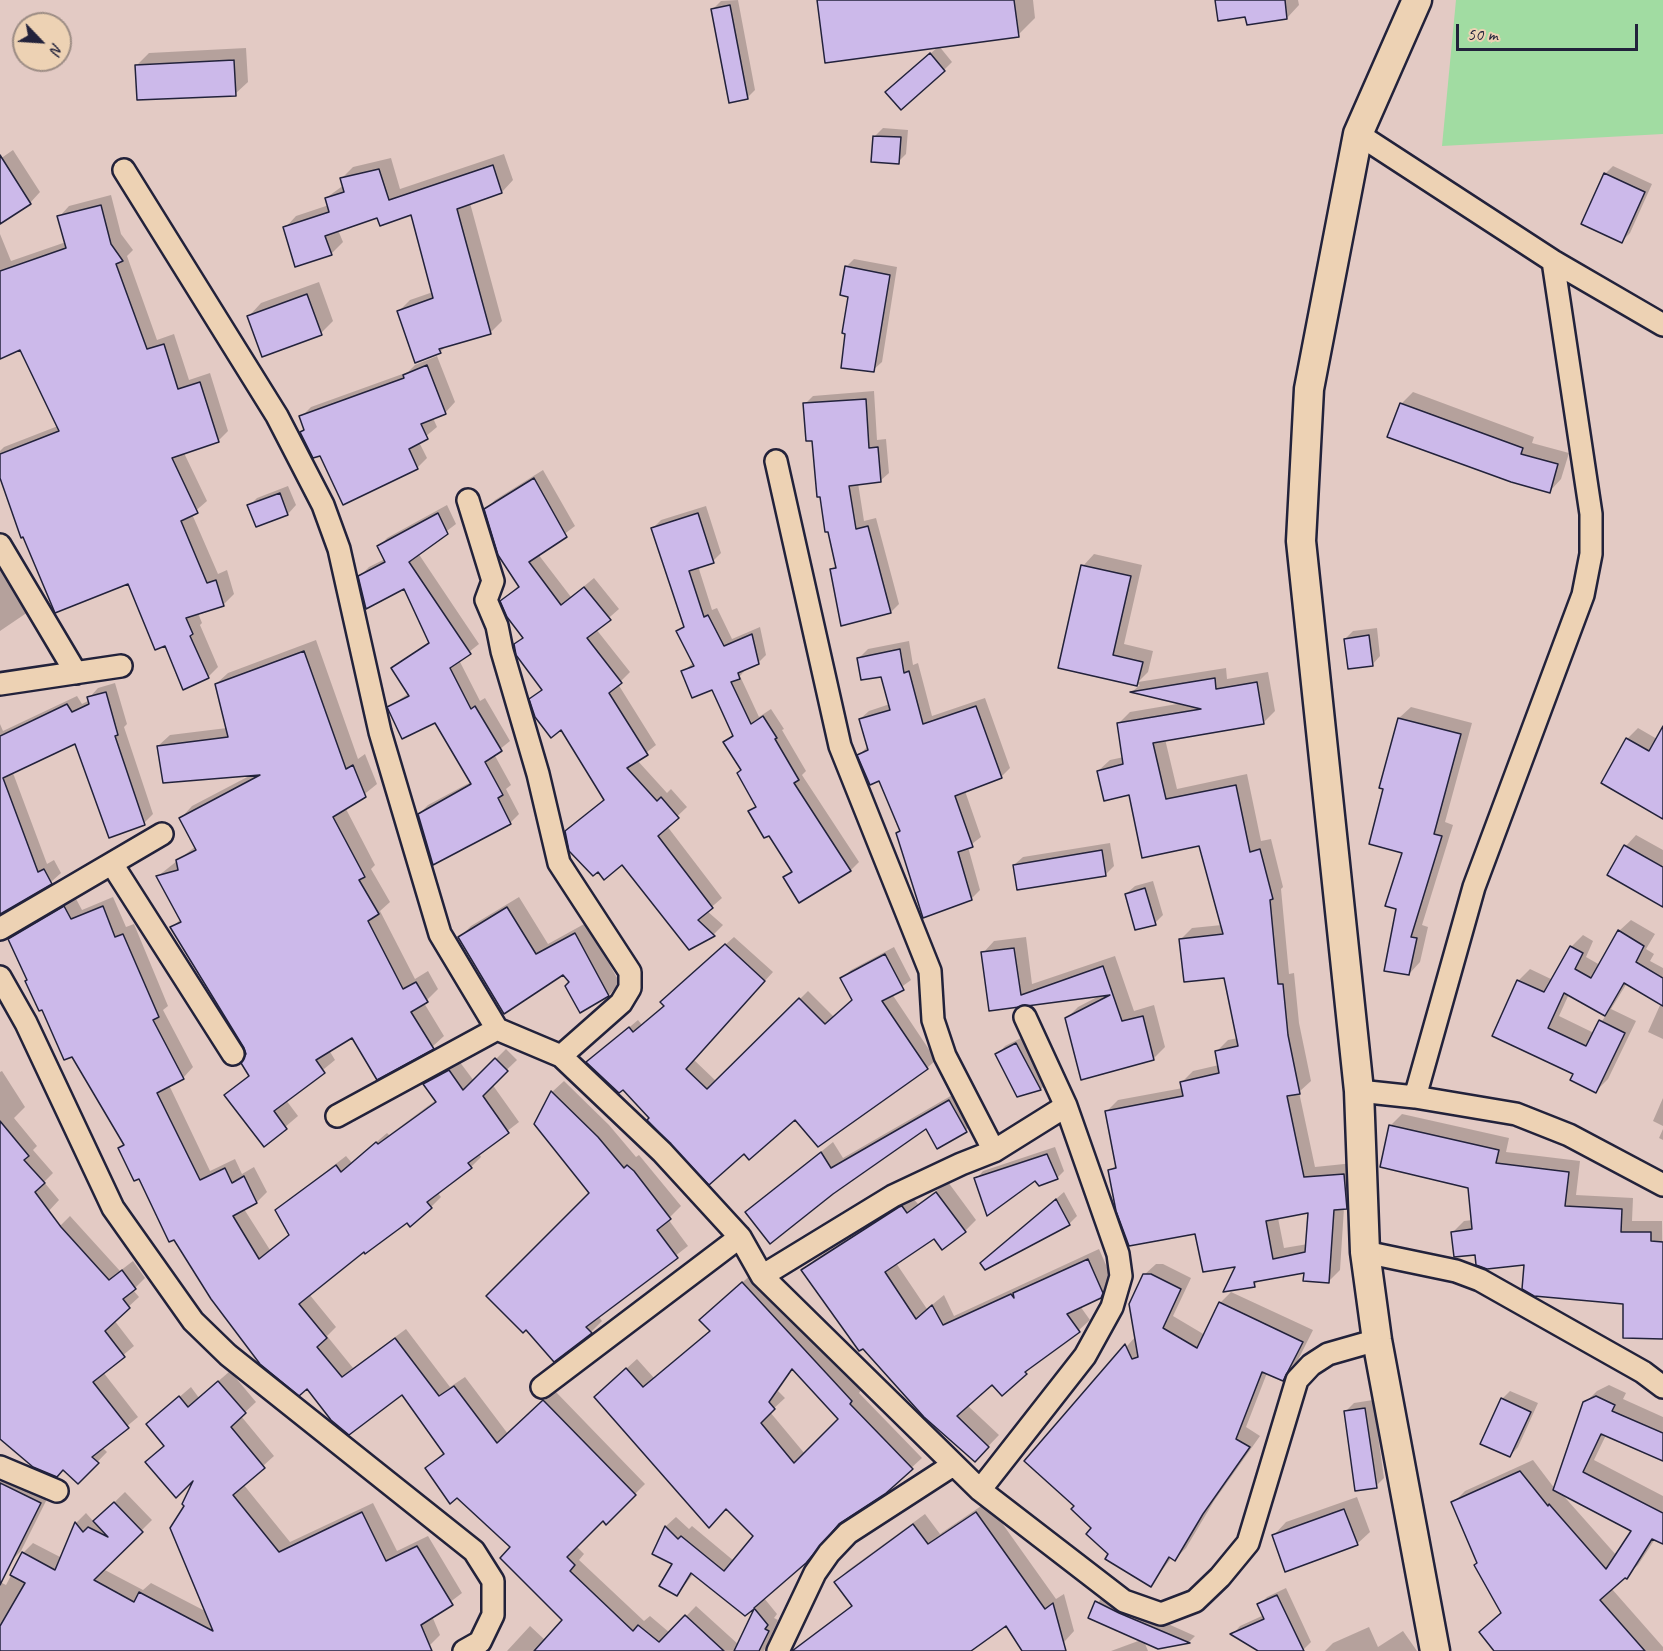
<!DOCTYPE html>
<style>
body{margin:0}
#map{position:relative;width:1663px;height:1651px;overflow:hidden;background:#e3cac4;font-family:Caveat,sans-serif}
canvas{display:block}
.north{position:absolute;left:12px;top:12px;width:60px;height:60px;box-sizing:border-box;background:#edd2b4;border:2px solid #9c8c84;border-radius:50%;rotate:115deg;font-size:16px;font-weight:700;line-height:24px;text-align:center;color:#22223b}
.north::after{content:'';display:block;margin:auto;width:21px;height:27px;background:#22223b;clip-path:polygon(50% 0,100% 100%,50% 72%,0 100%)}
.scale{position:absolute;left:1456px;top:24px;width:182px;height:27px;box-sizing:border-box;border:3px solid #22223b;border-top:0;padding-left:8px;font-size:18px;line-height:21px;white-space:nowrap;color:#22223b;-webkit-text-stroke:4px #edd2b4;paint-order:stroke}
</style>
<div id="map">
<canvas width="1663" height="1651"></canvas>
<div class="north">N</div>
<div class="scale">50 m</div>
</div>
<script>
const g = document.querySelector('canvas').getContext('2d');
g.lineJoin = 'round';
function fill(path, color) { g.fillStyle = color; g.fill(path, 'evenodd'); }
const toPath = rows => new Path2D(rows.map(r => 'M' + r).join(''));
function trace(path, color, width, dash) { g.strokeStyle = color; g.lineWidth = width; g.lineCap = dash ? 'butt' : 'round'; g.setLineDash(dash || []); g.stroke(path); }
const green = toPath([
 [1456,0,1663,0,1663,134,1442,146]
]);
const shadow = toPath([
 [738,0,755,90,747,98,713,9,721,1],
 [819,0,1033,0,1035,18,1018,35],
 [1216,0,1298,0,1299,5,1287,18,1246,15],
 [939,46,952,62,944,70,896,84],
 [246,48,248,82,235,94,137,65,149,53],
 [883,128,908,130,906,154,898,162,875,136],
 [13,150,40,192,30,203,0,222,0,159],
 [504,154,513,180,502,192,470,203,502,321,490,333,447,345,440,352,398,312,410,300,433,292,412,213,378,216,338,230,343,242,331,254,285,228,296,216,329,205,326,198,344,185,341,179,353,167,391,158,400,189],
 [1613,166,1652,184,1630,233,1622,241,1605,174],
 [111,195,121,234,133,250,127,256,157,340,174,334,189,380,210,373,228,431,218,441,184,453,207,501,192,514,218,574,227,570,234,594,223,605,198,613,202,623,200,625,218,667,208,677,166,644,129,582,0,475,0,451,4,447,58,426,21,348,0,357,0,234,11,261,66,242,59,217,69,206],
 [854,259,897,267,882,362,873,370,849,296,846,267],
 [319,282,333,321,321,333,249,316,261,303],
 [437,356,455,402,445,413,433,418,437,427,419,442,427,458,417,468,320,454,301,417,311,407,408,372,415,365],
 [874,391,877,440,886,439,889,473,880,481,858,483,864,521,876,518,899,604,891,612,842,624,832,569,837,564,805,404,813,396],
 [1413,392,1534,437,1532,443,1569,453,1561,479,1550,491,1401,404],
 [543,470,575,526,538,554,571,597,594,578,619,609,596,629,630,672,618,684,656,745,637,760,667,793,671,789,687,807,667,826,722,898,707,911,723,925,714,934,690,948,622,863,566,832,605,799,562,728,531,700,543,688,515,645,524,636,502,601,519,585,486,509,495,500],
 [288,486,296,505,288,514,256,526,249,506,257,498],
 [447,505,456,524,418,553,479,644,459,660,480,701,485,698,510,741,494,754,511,785,506,789,519,814,510,823,419,814,428,805,471,782,435,721,389,707,409,693,393,669,430,641,404,587,360,576,369,567,385,559,379,547,387,538],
 [706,506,721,553,713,561,698,566,712,610,717,608,732,639,760,627,766,655,758,663,747,668,740,676,759,717,771,709,784,729,782,730,806,771,802,775,859,862,851,870,800,901,785,877,792,870,769,834,750,811,756,805,742,769,725,743,733,734,713,688,683,672,694,662,678,632,685,625,653,528,661,520],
 [1094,554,1142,565,1124,644,1153,651,1148,672,1138,682,1226,668,1227,679,1268,672,1275,711,1263,723,1165,739,1177,789,1247,774,1261,841,1271,839,1283,887,1281,889,1289,974,1294,973,1299,1023,1311,1081,1299,1092,1315,1167,1354,1163,1357,1197,1344,1208,1340,1270,1328,1282,1305,1271,1260,1279,1254,1285,1238,1265,1110,1171,1117,1164,1107,1111,1118,1100,1183,1088,1182,1082,1193,1071,1219,1065,1217,1051,1228,1040,1238,1038,1225,977,1181,939,1192,928,1222,925,1200,844,1098,771,1110,760,1124,757,1119,723,1130,712,1183,703,1133,691,1140,685,1060,667,1083,566],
 [1310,1211,1308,1244,1284,1248,1278,1218],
 [0,565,28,612,0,631],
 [1377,628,1380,656,1372,665,1345,639,1353,631],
 [316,640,358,759,365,754,377,784,346,809,375,865,371,869,390,902,380,911,415,979,428,971,438,989,424,1003,444,1036,432,1047,352,1036,329,1050,335,1060,286,1100,298,1116,264,1145,226,1095,250,1074,247,1053,172,927,181,919,158,876,196,846,181,818,192,806,253,774,158,746,170,735,227,728,216,684,228,673],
 [909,641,913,665,918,663,932,716,985,698,1010,768,1001,777,965,791,981,837,968,847,980,890,971,899,897,833,901,829,880,779,859,755,868,746,860,719,869,711,890,704,882,675,859,658,868,649],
 [115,683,127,724,124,727,153,814,144,823,76,742,13,773,47,864,54,860,61,873,51,882,0,912,0,724,3,731,77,696,82,704,90,700,89,698,98,688],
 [1411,707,1472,723,1445,822,1453,825,1422,925,1428,927,1420,962,1409,974,1398,908,1404,852,1385,788,1381,787,1399,718],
 [1638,728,1657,739,1663,730,1663,817,1627,739],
 [1636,835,1663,850,1663,905,1609,875,1626,846],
 [1110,843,1114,866,1105,875,1014,865,1023,857],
 [1153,881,1163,915,1155,923,1126,894,1135,886],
 [75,897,82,910,113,897,126,927,134,924,168,1006,163,1010,193,1067,183,1078,169,1085,210,1171,235,1159,242,1174,254,1167,267,1192,257,1202,244,1209,270,1250,290,1234,276,1210,346,1156,352,1163,387,1133,389,1135,436,1100,425,1084,435,1074,459,1061,474,1081,506,1049,517,1060,492,1084,519,1122,479,1153,481,1157,471,1167,437,1192,441,1197,431,1207,364,1250,309,1294,336,1327,327,1336,353,1368,406,1329,450,1387,465,1377,508,1434,555,1391,645,1484,606,1523,603,1519,576,1546,584,1554,579,1560,644,1621,650,1616,670,1633,696,1606,739,1645,758,1603,694,1573,677,1595,675,1563,654,1553,666,1526,676,1517,689,1529,692,1526,734,1561,755,1536,606,1387,637,1359,654,1378,711,1331,711,1310,753,1273,861,1390,859,1393,922,1458,884,1493,841,1521,764,1598,777,1614,774,1618,778,1620,764,1651,507,1651,530,1626,545,1640,564,1619,512,1547,427,1468,444,1452,402,1393,308,1387,120,1148,125,1143,29,980,10,939,21,929],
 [793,1369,840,1419,805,1454,770,1412,785,1398,778,1391],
 [519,897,548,944,586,923,620,983,609,995,580,1010,571,982,563,973,459,938,471,926],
 [1631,920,1655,934,1646,949,1654,954,1650,961,1663,968,1663,1039,1648,1032,1661,1003,1627,983,1611,1009,1636,1021,1608,1079,1596,1091,1575,1074,1518,981,1530,969,1553,980,1571,947,1583,935,1593,941,1586,957,1600,965,1619,931],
 [1569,994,1606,1015,1594,1033,1559,1016],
 [734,937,773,972,693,1059,717,1082,808,991,834,1017,853,999,842,978,851,970,894,947,911,980,892,994,936,1060,927,1068,795,1117,744,1152,650,1119,623,1087,588,1062,638,1020,642,1025,665,1005,670,994],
 [1026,937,1032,984,1115,956,1134,1011,1154,1005,1165,1047,1154,1058,1082,1078,1067,1018,1078,1007,1101,995,990,1009,983,953,994,941],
 [1025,1036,1049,1081,1041,1089,1018,1095,997,1055,1005,1046],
 [2,1071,25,1107,14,1118,37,1146,33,1150,53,1173,44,1182,59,1200,33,1228,0,1188,0,1072],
 [564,1081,609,1125,636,1157,639,1155,681,1206,668,1219,688,1246,598,1316,602,1321,591,1332,554,1360,591,1193,536,1124,552,1092],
 [961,1090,978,1119,966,1130,938,1147,927,1127,832,1193,747,1212,833,1142,843,1158],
 [1663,1098,1663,1126,1653,1121],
 [1402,1114,1509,1138,1506,1152,1580,1161,1576,1195,1633,1198,1632,1221,1662,1221,1663,1308,1625,1303,1525,1263,1476,1253,1453,1232,1464,1221,1473,1220,1469,1186,1391,1125],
 [1663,1129,1663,1140,1659,1138],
 [1055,1147,1064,1171,1057,1178,976,1179,983,1171],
 [948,1182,976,1220,965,1231,935,1237,896,1263,927,1309,944,1295,954,1316,1099,1249,1113,1281,1100,1297,1080,1306,1090,1320,1079,1330,1038,1361,1002,1394,992,1383,967,1405,999,1435,975,1460,803,1271,814,1260,912,1197,918,1204],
 [1064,1192,1077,1216,1069,1224,991,1255],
 [70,1216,120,1271,133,1261,145,1278,133,1290,139,1297,114,1320,134,1346,103,1372,138,1417,102,1447,107,1452,78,1482,64,1469,0,1437,0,1313,60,1226],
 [1156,1264,1163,1264,1191,1278,1173,1316,1205,1335,1220,1303,1231,1292,1313,1330,1294,1368,1283,1379,1267,1373,1246,1427,1260,1436,1214,1501,1186,1548,1175,1559,1172,1557,1151,1585,1110,1554,1076,1506,1026,1461,1136,1336,1144,1275],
 [230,1371,256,1402,241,1416,274,1456,243,1484,290,1542,373,1503,397,1551,428,1536,462,1593,432,1616,440,1635,430,1645,418,1651,0,1651,0,1582,6,1585,23,1553,33,1543,62,1558,76,1523,86,1513,94,1522,125,1492,152,1520,103,1569,143,1590,151,1583,207,1612,186,1506,198,1475,165,1445,148,1424,191,1387,199,1398],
 [1609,1385,1626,1393,1623,1399,1663,1417,1663,1460,1606,1435,1594,1460,1663,1496,1663,1543,1655,1539,1638,1565,1611,1588,1663,1647,1663,1651,1496,1651,1502,1612,1453,1503,1465,1491,1533,1460,1555,1489,1585,1403,1597,1391],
 [1561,1493,1633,1530,1617,1556],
 [1510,1391,1538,1403,1518,1447,1510,1456,1502,1399],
 [1373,1400,1384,1478,1376,1486,1346,1411,1354,1403],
 [9,1472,50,1493,21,1551,11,1561,0,1556,0,1481],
 [1357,1497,1370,1532,1357,1544,1274,1535,1286,1522],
 [987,1502,1056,1599,1064,1594,1074,1631,1056,1651,1024,1651,1007,1624,969,1651,801,1651,815,1633,853,1605,836,1582,847,1571,925,1514,940,1534],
 [1286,1588,1311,1642,1303,1650,1258,1651,1233,1634,1240,1626,1264,1615,1259,1605,1267,1597],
 [1103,1595,1195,1636,1189,1642,1158,1647,1144,1641,1148,1651,1111,1651,1141,1640,1090,1617],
 [1369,1627,1378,1647,1403,1631,1417,1651,1325,1651,1333,1643]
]);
const building = toPath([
 [817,0,1014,0,1019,37,825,63,817,0],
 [1215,0,1285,0,1287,19,1247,25,1245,17,1218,21,1215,0],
 [730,5,748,99,729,103,711,9,730,5],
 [930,53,945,71,901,110,885,92,930,53],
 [234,60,236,96,137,100,135,65,234,60],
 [873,136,901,137,899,164,871,162,873,136],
 [0,155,31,204,0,224,0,155],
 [493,165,502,193,457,209,491,334,439,349,441,353,415,363,397,311,433,298,411,215,380,226,377,218,325,236,332,255,295,267,283,227,329,212,325,198,344,192,340,178,379,169,389,200,493,165],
 [1604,173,1645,192,1622,243,1581,224,1604,173],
 [101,205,111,244,123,261,116,264,147,349,164,344,178,389,200,382,219,442,172,458,198,513,181,521,207,583,216,580,224,606,186,618,193,634,190,636,209,678,183,690,165,646,155,650,128,584,55,613,23,537,21,538,0,478,0,454,59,431,20,350,0,359,0,271,66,248,57,216,101,205],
 [845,266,890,275,874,372,841,368,845,334,842,333,848,297,840,295,845,266],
 [307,294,322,335,262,357,247,316,307,294],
 [427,365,446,414,421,424,428,439,409,449,418,469,343,505,320,456,313,458,300,432,304,430,299,416,404,378,403,375,427,365],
 [866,399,869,448,878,447,881,482,849,486,856,529,868,526,891,613,841,626,830,569,836,568,828,532,825,532,820,497,817,497,812,441,806,441,803,403,866,399],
 [1400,403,1523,448,1521,454,1558,464,1550,493,1511,482,1387,437,1400,403],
 [534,478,567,537,529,562,561,605,584,587,611,620,587,638,622,683,609,693,648,755,627,768,657,801,661,797,679,818,658,836,713,908,698,920,715,936,689,950,622,865,604,880,598,872,593,876,569,851,565,831,604,800,561,730,551,738,535,717,529,699,542,690,516,655,514,644,523,638,507,617,500,601,519,587,498,555,484,509,534,478],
 [280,493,288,515,256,527,247,505,280,493],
 [438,513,448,534,409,562,471,654,450,668,471,709,475,706,502,751,485,762,503,795,498,798,511,824,433,865,418,814,471,784,435,723,402,739,387,707,409,696,391,668,429,643,404,589,366,609,358,576,385,562,377,546,438,513],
 [698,513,714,563,689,571,704,617,708,615,724,646,752,634,759,664,738,673,740,679,731,682,751,724,763,716,777,738,775,739,799,780,794,783,851,871,799,903,783,877,792,872,769,836,764,838,748,811,756,807,737,773,741,770,723,742,733,736,712,690,692,698,681,671,694,666,676,631,684,627,651,528,698,513],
 [1081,565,1131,576,1113,655,1143,662,1137,686,1058,668,1081,565],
 [1369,635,1373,666,1348,669,1344,639,1369,635],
 [900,649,904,673,909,671,923,724,976,706,1002,778,955,796,973,847,958,852,972,900,923,918,896,833,900,831,879,781,870,785,857,755,868,750,859,719,890,710,881,677,861,680,857,658,900,649],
 [304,651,346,769,353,765,366,797,333,817,365,877,359,880,379,914,368,921,403,989,416,982,428,1002,411,1012,434,1049,377,1080,352,1038,316,1060,325,1073,274,1111,287,1129,264,1147,224,1095,249,1076,241,1063,246,1054,244,1048,170,927,181,922,156,876,178,870,176,860,196,850,179,818,260,775,163,783,157,746,228,737,215,684,304,651],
 [1215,678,1216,689,1257,682,1264,724,1153,743,1166,799,1236,785,1250,852,1260,849,1273,899,1270,900,1278,984,1283,984,1288,1035,1300,1094,1287,1096,1304,1177,1344,1174,1347,1209,1334,1210,1329,1283,1303,1281,1304,1273,1254,1282,1255,1287,1223,1292,1235,1267,1203,1272,1195,1234,1129,1246,1116,1211,1108,1170,1116,1168,1105,1111,1183,1096,1180,1082,1219,1073,1215,1051,1238,1046,1224,978,1184,982,1179,939,1223,934,1199,846,1142,858,1129,795,1104,801,1097,771,1123,764,1117,723,1201,709,1130,692,1215,678],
 [1308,1213,1305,1252,1273,1259,1266,1221,1308,1213],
 [106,692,118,735,115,736,145,825,109,838,75,744,3,778,38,872,44,869,52,884,0,914,0,736,67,704,72,712,89,704,87,697,106,692],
 [1398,718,1461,734,1434,834,1442,836,1411,937,1417,938,1409,975,1384,971,1396,909,1385,906,1402,853,1369,844,1383,789,1379,788,1398,718],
 [1663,726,1663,819,1601,783,1626,738,1649,751,1663,726],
 [1624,845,1663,867,1663,907,1607,875,1624,845],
 [1102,850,1106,876,1017,890,1013,865,1102,850],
 [1145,888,1156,925,1135,930,1125,894,1145,888],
 [64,906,71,919,103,906,115,937,123,934,159,1017,153,1020,184,1079,157,1093,200,1180,225,1168,232,1183,244,1176,257,1203,233,1216,259,1259,289,1235,275,1210,336,1165,341,1172,376,1142,378,1144,436,1102,423,1084,449,1070,463,1090,495,1058,508,1071,483,1096,509,1133,468,1163,472,1168,427,1202,432,1208,410,1227,407,1223,365,1254,364,1252,299,1304,327,1338,317,1347,342,1377,395,1338,439,1396,454,1386,497,1443,543,1400,636,1495,606,1525,603,1521,567,1557,575,1565,570,1571,633,1631,638,1625,659,1642,685,1615,724,1651,534,1651,562,1620,500,1558,510,1547,457,1498,450,1504,425,1468,444,1454,402,1395,349,1435,331,1420,307,1389,299,1396,260,1364,211,1299,174,1240,169,1242,139,1179,134,1181,118,1148,124,1145,72,1057,64,1060,42,1010,39,1011,25,981,27,980,8,939,64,906],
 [507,907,536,954,575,933,609,996,580,1013,565,986,569,982,563,975,504,1014,458,937,507,907],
 [1618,930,1644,946,1636,962,1663,978,1663,1006,1624,983,1605,1016,1564,993,1548,1028,1586,1046,1599,1020,1625,1033,1596,1093,1570,1080,1573,1074,1492,1036,1517,980,1544,992,1570,946,1583,953,1575,969,1591,978,1618,930],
 [725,944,765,981,686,1069,707,1089,799,998,825,1024,852,1000,840,978,885,954,904,990,882,1001,928,1069,818,1147,795,1120,749,1160,744,1154,709,1185,647,1120,649,1118,623,1090,619,1093,586,1062,629,1027,633,1032,664,1006,660,1002,725,944],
 [1014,948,1021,995,1103,966,1122,1021,1143,1016,1154,1060,1081,1080,1065,1018,1110,995,989,1011,981,952,1014,948],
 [1016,1043,1041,1090,1017,1097,995,1054,1016,1043],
 [551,1091,598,1137,624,1168,627,1165,634,1171,671,1219,657,1230,678,1258,586,1327,592,1333,554,1362,526,1330,523,1333,486,1296,589,1193,534,1124,551,1091],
 [949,1100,967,1132,937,1149,926,1129,833,1194,770,1244,745,1212,821,1152,831,1168,949,1100],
 [0,1121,29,1156,24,1160,45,1183,35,1192,61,1227,109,1280,122,1270,136,1289,123,1299,130,1308,105,1331,125,1357,93,1382,129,1428,92,1457,99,1463,78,1484,63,1470,57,1477,33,1467,0,1439,0,1121],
 [1389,1125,1499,1150,1496,1163,1569,1172,1565,1206,1622,1209,1621,1232,1651,1232,1651,1241,1663,1242,1663,1339,1623,1338,1623,1304,1534,1296,1522,1289,1524,1265,1487,1269,1476,1265,1475,1255,1454,1257,1451,1232,1472,1229,1468,1188,1380,1167,1389,1125],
 [1047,1154,1058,1179,1039,1186,1035,1181,987,1216,974,1178,1047,1154],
 [936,1192,966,1232,942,1250,934,1239,885,1272,916,1319,932,1305,943,1325,1011,1294,1014,1298,1013,1293,1088,1259,1103,1293,1101,1298,1067,1314,1080,1332,1025,1372,1027,1374,1002,1396,992,1385,957,1416,989,1447,975,1462,924,1417,863,1349,859,1351,801,1270,899,1207,902,1206,907,1213,936,1192],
 [1056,1199,1070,1225,985,1270,980,1263,1056,1199],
 [1143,1274,1151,1274,1181,1289,1163,1328,1197,1348,1219,1302,1303,1342,1283,1381,1262,1372,1236,1439,1250,1447,1203,1514,1175,1561,1169,1557,1151,1587,1105,1559,1108,1554,1086,1534,1091,1528,1071,1509,1074,1506,1024,1461,1125,1344,1132,1359,1138,1357,1129,1304,1143,1274],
 [742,1282,852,1401,850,1404,913,1469,885,1494,839,1524,806,1563,754,1608,768,1625,765,1629,769,1631,759,1651,734,1651,754,1609,745,1616,691,1573,677,1596,659,1586,672,1564,652,1554,665,1526,678,1539,681,1536,724,1571,753,1536,726,1509,709,1528,594,1397,626,1368,643,1387,710,1331,699,1320,742,1282],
 [792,1369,838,1419,794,1463,761,1423,775,1409,769,1402,792,1369],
 [218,1381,246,1413,231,1427,265,1468,233,1495,279,1552,362,1512,386,1561,417,1546,453,1605,421,1625,432,1651,0,1651,0,1626,25,1583,10,1575,22,1552,55,1570,75,1522,83,1532,88,1527,108,1537,93,1521,114,1502,143,1532,94,1580,134,1602,139,1592,213,1631,170,1528,184,1506,182,1504,193,1481,176,1498,145,1462,164,1446,146,1424,179,1396,188,1407,218,1381],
 [1596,1396,1615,1405,1612,1411,1663,1433,1663,1461,1601,1434,1583,1472,1663,1513,1663,1544,1652,1539,1627,1579,1625,1578,1600,1600,1645,1651,1494,1651,1479,1632,1501,1613,1474,1565,1477,1563,1451,1502,1520,1471,1548,1506,1549,1504,1606,1569,1631,1531,1553,1490,1583,1402,1596,1396],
 [1501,1398,1531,1412,1510,1457,1480,1444,1501,1398],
 [1365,1408,1377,1488,1355,1491,1344,1411,1365,1408],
 [0,1483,41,1503,0,1585,0,1483],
 [1344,1509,1358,1545,1285,1572,1272,1535,1344,1509],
 [976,1512,1045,1609,1053,1603,1066,1651,1022,1651,1006,1626,971,1651,792,1651,852,1606,834,1582,913,1524,928,1544,976,1512],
 [1277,1595,1304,1651,1258,1651,1230,1634,1264,1619,1257,1604,1277,1595],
 [1095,1601,1119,1613,1190,1643,1158,1649,1088,1618,1095,1601]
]);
const street = toPath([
 [1358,134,1553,261,1663,325],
 [124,170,277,416,323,505,339,549,380,732,440,934,497,1029,561,1056,662,1152,740,1237,762,1276,980,1490,1124,1601,1161,1614,1195,1601,1220,1577,1248,1543,1297,1380,1311,1365,1328,1354,1377,1340],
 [776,461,840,746,930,971,933,1020,945,1056,994,1151],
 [468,500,493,581,486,600,497,626,502,651,538,774,559,863,630,972,630,988,621,1003,561,1056],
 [0,545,76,673],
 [0,684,121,666],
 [112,864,233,1054],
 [0,929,162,834],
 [0,977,26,1023,113,1208,193,1321,228,1355,474,1551,493,1581,493,1615,480,1642,464,1651],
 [1359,1091,1415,1097,1474,887,1583,595,1591,554,1591,514,1553,261],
 [1415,1097,1516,1114,1569,1135,1663,1185],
 [337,1116,497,1029],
 [1365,1252,1456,1271,1480,1280,1643,1372,1663,1387],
 [762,1276,893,1196,961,1164,994,1151,1066,1106],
 [542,1387,740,1237],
 [0,1467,57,1491],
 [980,1490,1085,1356,1112,1307,1121,1276,1118,1254,1066,1106,1025,1017],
 [778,1651,815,1573,829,1553,848,1533,953,1465]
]);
const secondary = toPath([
 [1417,0,1358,134,1309,389,1301,541,1359,1091,1365,1252,1377,1340,1435,1651]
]);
fill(green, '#a1dca2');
fill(shadow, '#0003');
fill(building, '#ccb9ea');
trace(building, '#22223b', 1.5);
trace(street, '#22223b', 26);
trace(secondary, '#22223b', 33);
trace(street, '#edd2b4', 21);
trace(secondary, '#edd2b4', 28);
</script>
